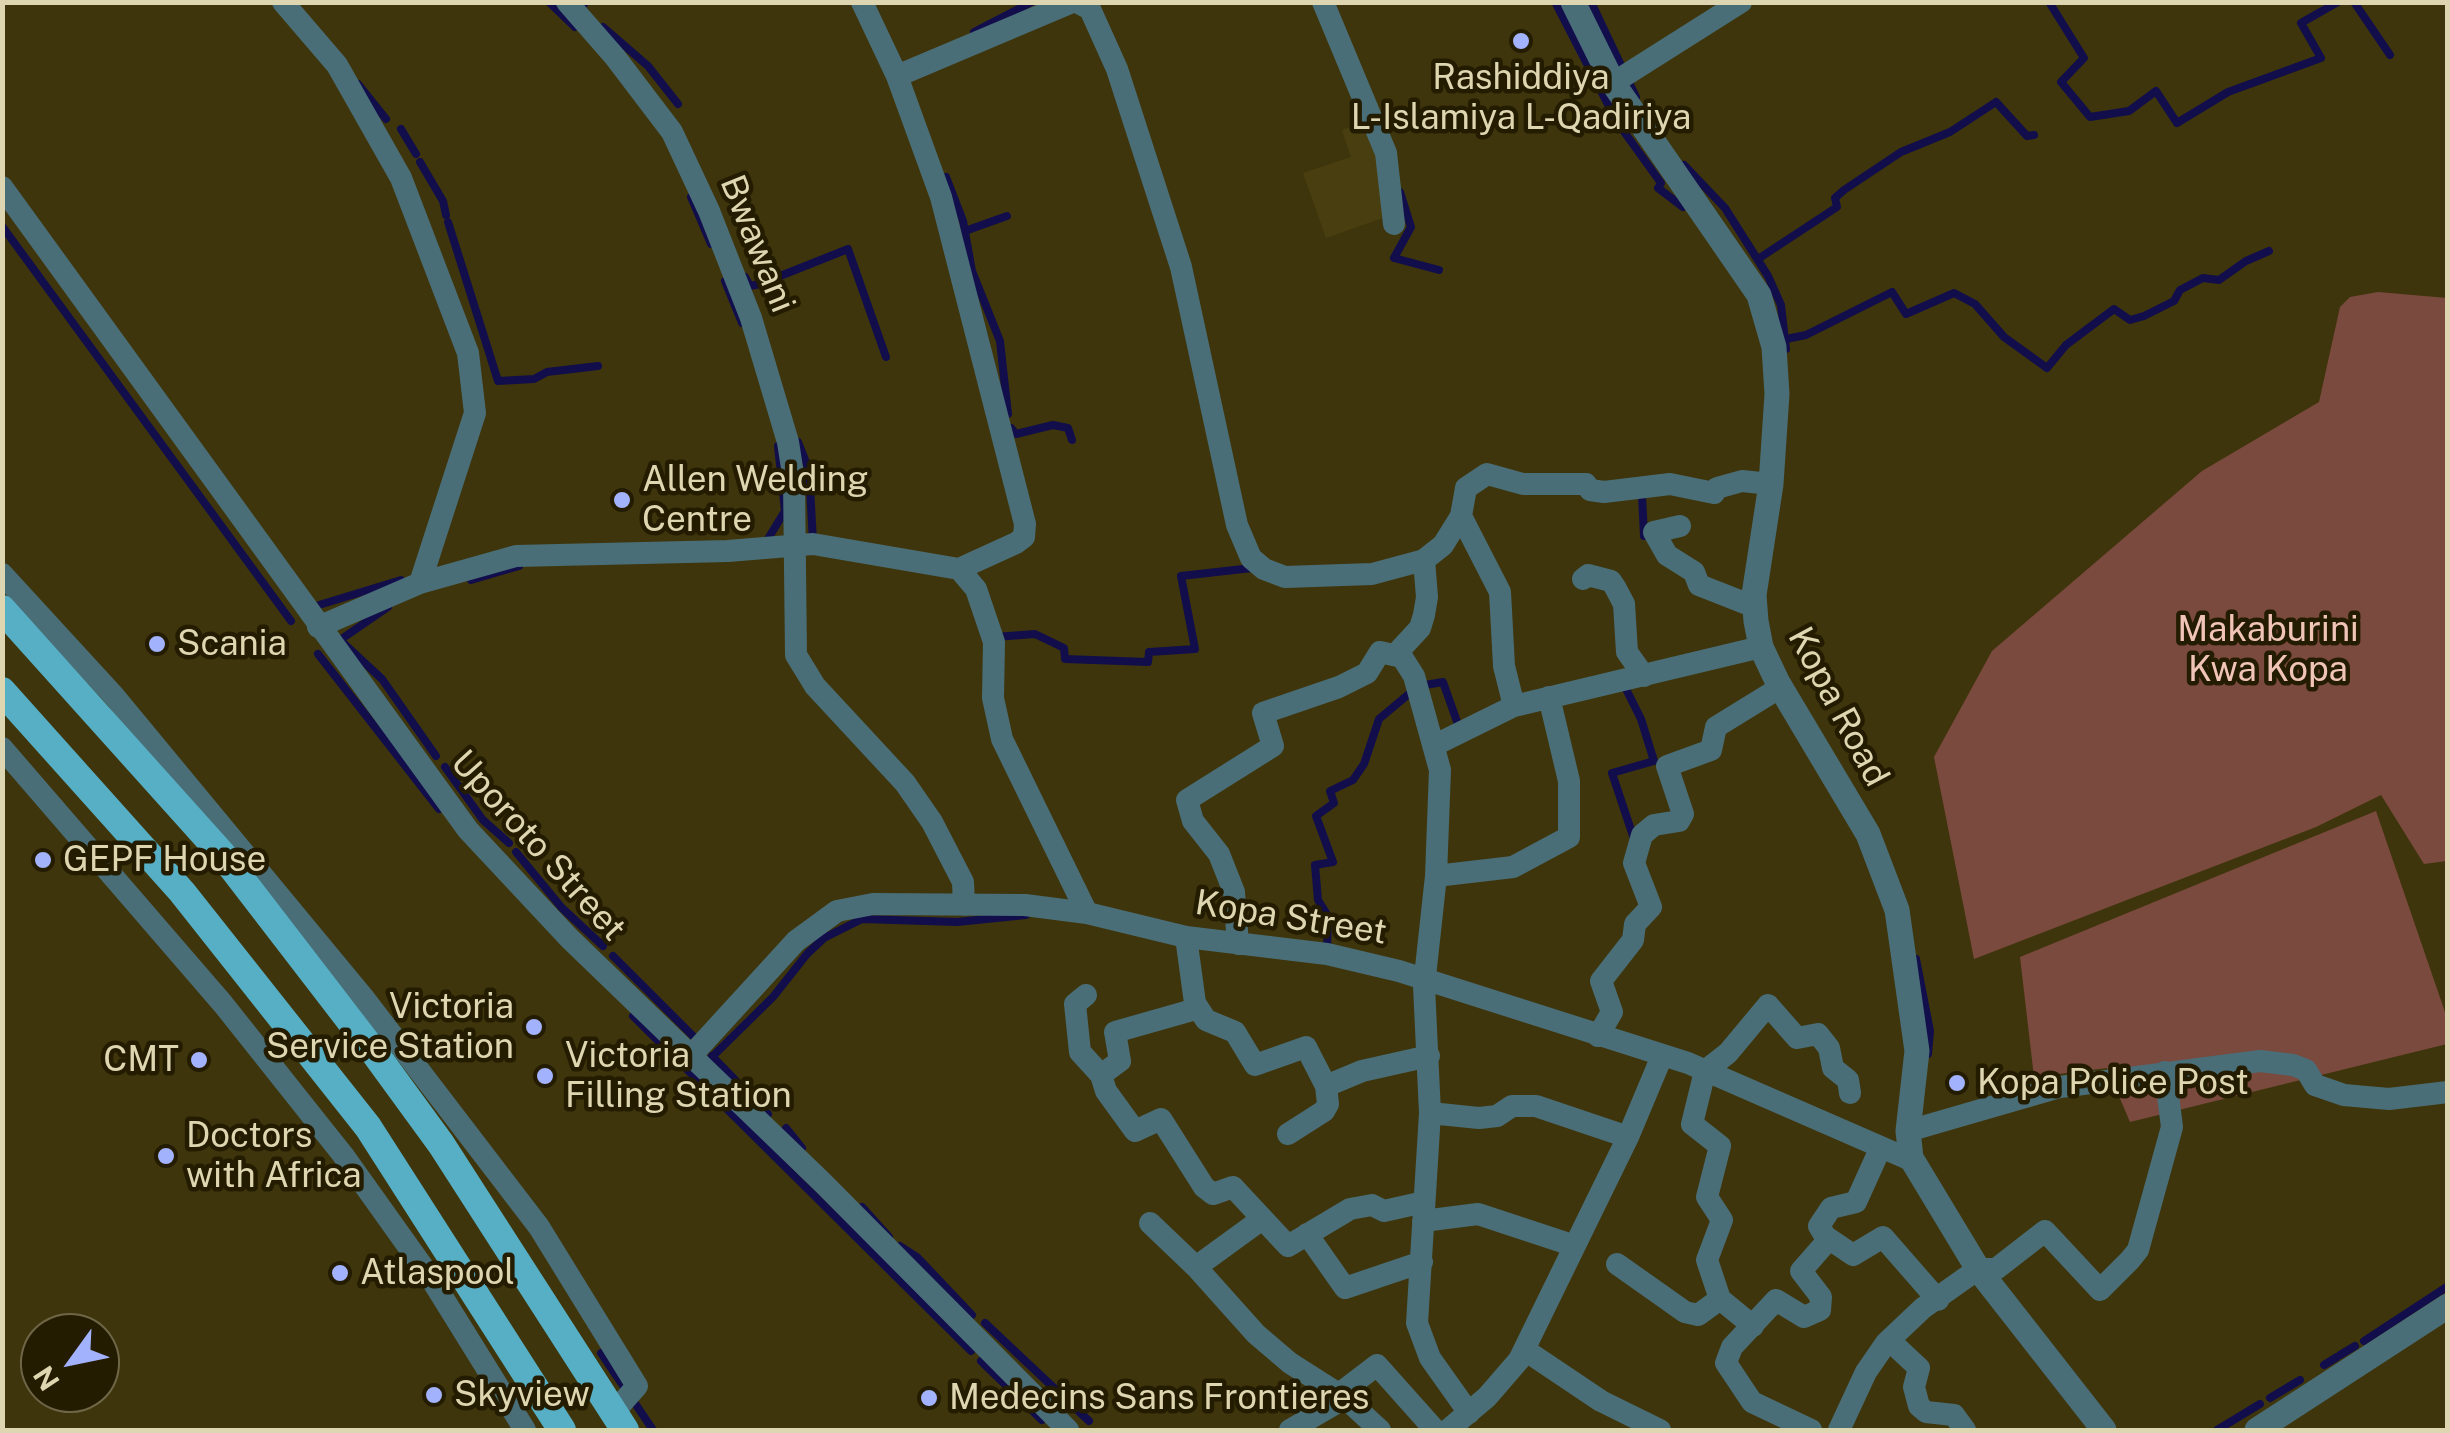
<!DOCTYPE html>
<style>
body{margin:0}
#map{position:relative;width:2450px;height:1433px;overflow:hidden;background:#3f350c;font-family:"Public Sans",sans-serif}
canvas{display:block}
.frame{position:absolute;inset:0;border:5px solid #ded5b1;pointer-events:none}
.north{position:absolute;left:20px;top:1313px;width:100px;height:100px;box-sizing:border-box;background:#241c00;border:2px solid #6e6647;border-radius:50%;rotate:237deg;font-size:28px;font-weight:700;line-height:40px;text-align:center;color:#ded5b1}
.north::after{content:'';display:block;margin:auto;width:35px;height:45px;background:#a3b2fd;clip-path:polygon(50% 0,100% 100%,50% 72%,0 100%)}
</style>
<div id="map">
<canvas width="2450" height="1433"></canvas>
<div class="frame"></div>
<div class="north">N</div>
</div>
<script>
const g = document.querySelector('canvas').getContext('2d');
g.lineJoin = 'round';
function fill(path, color) { g.fillStyle = color; g.fill(path, 'evenodd'); }
const toPath = rows => new Path2D(rows.map(r => 'M' + r).join(''));
function trace(path, color, width, dash) { g.strokeStyle = color; g.lineWidth = width; g.lineCap = dash ? 'butt' : 'round'; g.setLineDash(dash || []); g.stroke(path); }
function label(font, color, halo, rows, align = 'center') {
  g.font = font + ' "Public Sans",sans-serif'; g.lineWidth = 9; g.setLineDash([]); g.textBaseline = 'middle'; g.strokeStyle = halo; g.fillStyle = color; for (const [text, x, y, turn = 0] of rows) {
    g.save(); g.translate(x, y); g.rotate((+turn || 0) * Math.PI / 180); g.textAlign = isNaN(turn) ? turn : align; if (halo) g.strokeText(text, 0, 0); g.fillText(text, 0, 0); g.restore();
  }
}
const built = toPath([
 [1368,121,1400,212,1326,238,1303,173,1351,157,1342,130]
]);
const green = toPath([
 [2378,292,2447,298,2447,861,2424,864,2381,795,2316,827,1974,959,1934,757,1992,651,2202,471,2319,402,2340,307,2350,297],
 [2376,811,2447,1018,2447,1044,2130,1122,2107,1068,2034,1077,2020,957]
]);
const stream = toPath([
 [549,2,575,27],
 [583,2,584,4],
 [1555,2,1617,122,1661,183,1658,188,1683,207],
 [1591,2,1636,97],
 [2049,2,2084,58,2061,82,2090,117,2129,111,2156,91,2177,123,2228,92,2321,58,2301,23,2338,2],
 [2354,2,2390,55],
 [603,27,648,66,678,104],
 [974,32,1032,2],
 [358,84,386,119],
 [401,129,416,154],
 [420,162,443,201,446,215],
 [1684,165,1725,208,1768,276,1781,305,1786,349],
 [946,177,963,221,972,271,1000,341,1008,414],
 [1400,192,1411,227,1394,258,1439,270],
 [691,197,711,244],
 [448,222,498,381,534,379,547,372,598,366],
 [2,226,291,621],
 [965,231,1007,216],
 [1758,259,1837,207,1835,198,1844,190,1901,152,1950,132,1996,102,2027,136,2034,135],
 [745,277,750,286,760,284,848,249,886,357],
 [725,281,742,323],
 [1786,339,1806,335,1892,292,1906,314,1954,293,1975,304,2004,337,2047,368,2066,345,2114,309,2130,320,2144,316,2174,301,2180,290,2203,278,2219,280,2246,261,2269,251],
 [1011,428,1016,434,1053,425,1068,428,1072,440],
 [798,442,809,470,813,541],
 [1637,492,1642,495,1644,536],
 [766,542,785,511,778,446],
 [471,580,519,566],
 [319,605,401,580],
 [388,607,340,640,382,679,436,756],
 [995,637,1035,634,1064,648,1065,659,1148,662,1149,652,1195,649,1181,576,1252,568],
 [318,654,439,809],
 [1422,681,1425,685,1443,682,1460,730],
 [1621,687,1625,687,1641,719,1654,761,1612,773,1633,836],
 [445,767,483,820,509,843],
 [516,852,562,908,603,946],
 [1327,952,1328,916,1318,900,1315,865,1333,862,1316,816,1334,803,1330,791,1353,780,1364,764,1379,719,1416,688],
 [613,956,699,1042],
 [1916,959,1930,1031,1928,1054],
 [633,1016,971,1351],
 [712,1056,768,1114],
 [712,1057,773,997,807,954,824,938,862,919,957,922,1026,915],
 [786,1128,802,1148],
 [862,1207,889,1237],
 [900,1246,917,1257,972,1315],
 [985,1323,1089,1421],
 [2364,1341,2448,1286],
 [601,1353,653,1430],
 [2340,1355,2355,1346],
 [981,1361,1042,1420],
 [2324,1365,2337,1357],
 [2270,1398,2300,1380],
 [2217,1430,2260,1404]
]);
const minor = toPath([
 [283,2,337,65,401,178,468,353,475,413,420,583],
 [567,2,615,57,672,132,709,211,751,318,788,442,794,481,796,655,815,686,905,783,932,822,963,882,964,905],
 [862,2,897,76,941,197,1025,524,1024,537,1016,543,959,569],
 [1077,2,1090,9,1117,69,1181,267,1237,525,1251,558,1264,569,1285,577,1372,574,1424,560,1443,545,1461,516],
 [1323,2,1386,153,1394,224],
 [897,76,1072,2],
 [1613,83,1741,2],
 [2,187,468,830,569,938,823,1183,1068,1430],
 [1680,526,1654,532,1667,555,1694,572,1699,585,1755,607],
 [2,574,114,696,363,997,539,1227,637,1386,614,1412],
 [1583,579,1588,575,1611,581,1615,587,1624,604,1627,652,1644,676],
 [318,627,420,583,516,556,728,551,813,544,959,569,976,589,994,642,993,698,1002,739,1087,913],
 [1396,654,1420,628,1424,615,1427,597,1424,560],
 [1514,706,1504,666,1500,592,1461,516,1466,488,1487,474,1523,484,1586,484,1590,490,1604,492,1670,484,1714,493,1717,488,1742,481,1771,484],
 [1435,745,1514,706,1761,647],
 [2,748,223,1004,343,1155,430,1277,525,1430],
 [1436,876,1513,867,1569,837,1569,781,1549,697],
 [1186,937,1195,1003,1206,1020,1235,1032,1255,1065,1306,1047,1326,1086],
 [1238,944,1234,892,1219,854,1193,821,1187,800,1273,746,1263,713,1339,687,1367,673,1380,652,1402,657,1414,676,1440,770,1436,876,1424,986,1430,1113,1417,1323,1430,1358,1469,1413],
 [1086,995,1075,1004,1080,1052,1101,1075,1120,1061,1115,1032,1196,1009],
 [1598,1036,1612,1012,1601,981,1633,940,1635,924,1651,907,1634,863,1642,835,1654,825,1679,821,1683,814,1667,766,1711,750,1716,727,1781,687],
 [689,1058,796,941,837,911,873,904,1025,905,1087,913,1186,937,1327,954,1399,971,1688,1063,1913,1161],
 [1101,1075,1106,1091,1135,1131,1161,1119,1204,1187,1213,1194,1233,1187,1288,1246,1350,1209,1372,1205,1384,1211,1424,1202],
 [1430,1113,1479,1118,1497,1116,1512,1106,1536,1106,1628,1137],
 [1908,1131,2060,1087,2260,1061,2293,1065,2306,1070,2315,1085,2344,1095,2389,1099,2448,1092],
 [1288,1134,1324,1111,1328,1104,1326,1086,1362,1071,1429,1056],
 [1880,1149,1856,1202,1831,1208,1819,1226,1825,1236,1853,1255,1883,1237,1938,1300],
 [1423,1221,1478,1214,1572,1245],
 [1150,1223,1196,1267,1262,1219],
 [1307,1234,1345,1288,1422,1262],
 [1617,1264,1685,1312,1698,1315,1720,1299,1753,1326],
 [1196,1267,1256,1334,1290,1363,1345,1398,1380,1430],
 [1720,1299,1707,1260,1722,1220,1707,1197,1720,1146,1692,1124,1705,1071,1728,1053,1768,1005,1797,1038,1818,1034,1829,1048,1833,1068,1848,1080,1850,1093],
 [1889,1340,1919,1368,1914,1387,1919,1406,1926,1412,1954,1415,1965,1430],
 [1525,1350,1601,1401,1660,1430],
 [1339,1394,1377,1365,1435,1430],
 [1290,1430,1345,1398],
 [1448,1430,1487,1397,1519,1360,1628,1137,1662,1056],
 [1811,1430,1752,1402,1726,1363,1732,1347,1776,1300,1804,1317,1820,1310,1821,1297,1801,1271,1829,1239],
 [1839,1430,1866,1372,1886,1343,1923,1308,1978,1269,1996,1269,2045,1231,2100,1290,2130,1260,2138,1250,2172,1127,2165,1072]
]);
const tertiary = toPath([
 [1573,2,1613,83,1759,295,1774,347,1777,394,1771,484,1754,595,1756,621,1761,647,1778,683,1868,834,1897,910,1917,1051,1908,1131,1911,1158,1978,1269,2104,1430],
 [2257,1430,2448,1306]
]);
const trunk = toPath([
 [2,609,221,853,371,1048,441,1144,625,1430],
 [2,691,182,892,368,1127,562,1430]
]);
const markers = [
 [1521,41,10,"#a3b2fd"],
 [622,500,10,"#a3b2fd"],
 [157,644,10,"#a3b2fd"],
 [43,860,10,"#a3b2fd"],
 [534,1027,10,"#a3b2fd"],
 [199,1060,10,"#a3b2fd"],
 [545,1076,10,"#a3b2fd"],
 [1957,1083,10,"#a3b2fd"],
 [166,1156,10,"#a3b2fd"],
 [340,1273,10,"#a3b2fd"],
 [434,1395,10,"#a3b2fd"],
 [929,1398,10,"#a3b2fd"]
];
const poiNames = [
 ["Rashiddiya",1521,78,"center"],
 ["L-Islamiya L-Qadiriya",1521,118,"center"],
 ["Allen Welding",642,480],
 ["Centre",642,520],
 ["Scania",177,644],
 ["GEPF House",63,860],
 ["Victoria",514,1007,"right"],
 ["Service Station",514,1047,"right"],
 ["Victoria",565,1056],
 ["Filling Station",565,1096],
 ["CMT",179,1060,"right"],
 ["Kopa Police Post",1977,1083],
 ["Doctors",186,1136],
 ["with Africa",186,1176],
 ["Atlaspool",360,1273],
 ["Skyview",454,1395],
 ["Medecins Sans Frontieres",949,1398]
];
const streetNames = [
 ["Bwawani",757,244,68],
 ["Kopa Road",1838,707,62],
 ["Uporoto Street",538,846,48],
 ["Kopa Street",1291,918,9]
];
const parkNames = [
 ["Makaburini",2268,630],
 ["Kwa Kopa",2268,670]
];
fill(built, '#493e0f');
fill(green, '#7b4a3e');
trace(stream, '#110e4b', 8);
trace(minor, '#496e77', 22);
trace(tertiary, '#496e77', 25);
trace(trunk, '#56afc4', 28);
for (const [x, y, r, color] of markers) { const dot = new Path2D(); dot.arc(x, y, r, 0, 2 * Math.PI); g.fillStyle = color; g.fill(dot); trace(dot, '#241c00', 4); }
label('35px', '#ded5b1', '#241c00', poiNames, 'left');
label('35px', '#ded5b1', '#241c00', streetNames);
label('35px', '#f1c4b8', '#241c00', parkNames);
</script>
